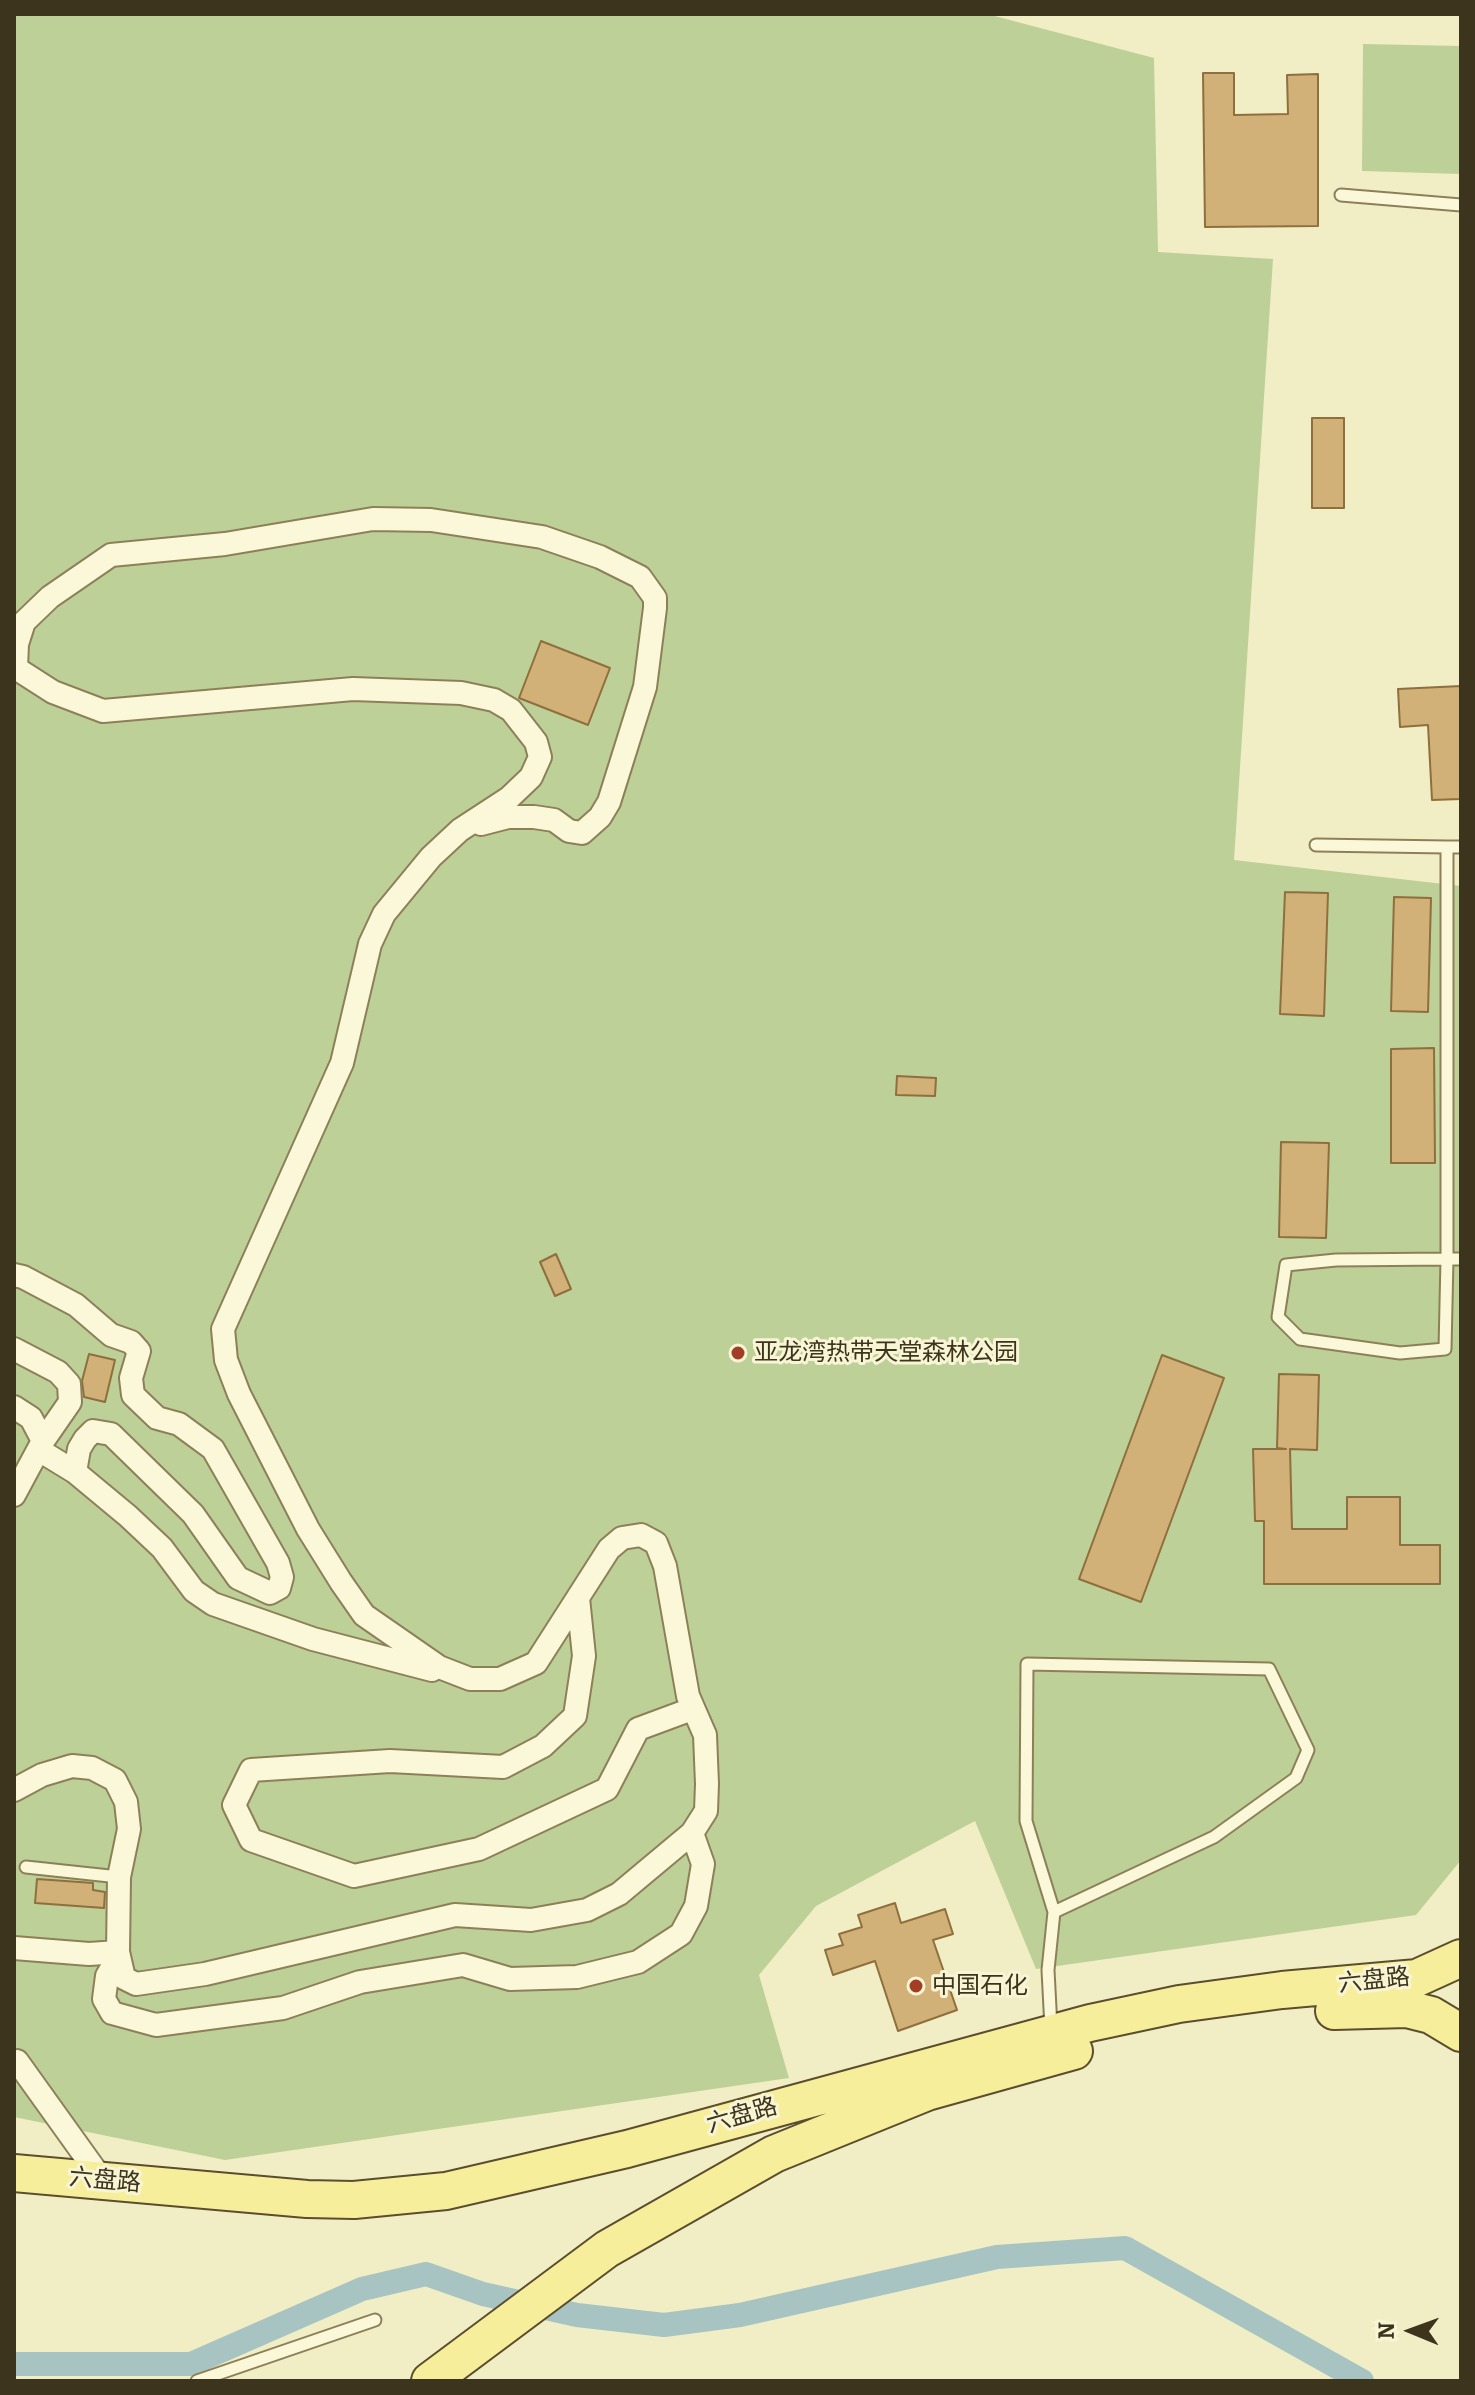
<!DOCTYPE html>
<meta charset="utf-8">
<style>
body{margin:0}
#map{position:relative;width:1475px;height:2395px;overflow:hidden;background:#f1eec5;font-family:Bitter,serif}
canvas{display:block}
.frame{position:absolute;inset:0;border:16px solid #3d341e;pointer-events:none}
.north{position:absolute;left:1371px;top:2291px;width:80px;height:80px;-webkit-text-stroke:6px #f8f5d5;paint-order:stroke;rotate:271deg;font-size:22px;font-weight:700;line-height:32px;text-align:center;color:#3d341e}
.north::after{content:'';display:block;margin:auto;width:28px;height:36px;background:#3d341e;clip-path:polygon(50% 0,100% 100%,50% 72%,0 100%)}
</style>
<div id="map">
<canvas width="1475" height="2395"></canvas>
<div class="frame"></div>
<div class="north">N</div>
</div>
<script>
const g = document.querySelector('canvas').getContext('2d');
g.lineJoin = 'round';
function fill(path, color) { g.fillStyle = color; g.fill(path, 'evenodd'); }
const toPath = rows => new Path2D(rows.map(r => 'M' + r).join(''));
function trace(path, color, width, dash) { g.strokeStyle = color; g.lineWidth = width; g.lineCap = dash ? 'butt' : 'round'; g.setLineDash(dash || []); g.stroke(path); }
function label(font, color, halo, rows, align = 'center') {
  g.font = font + ' Bitter,"Noto Sans SC",serif'; g.lineWidth = 6; g.setLineDash([]); g.textBaseline = 'middle'; g.strokeStyle = halo; g.fillStyle = color; for (const [text, x, y, turn = 0] of rows) {
    g.save(); g.translate(x, y); g.rotate((+turn || 0) * Math.PI / 180); g.textAlign = isNaN(turn) ? turn : align; if (halo) g.strokeText(text, 0, 0); g.fillText(text, 0, 0); g.restore();
  }
}
const green = toPath([
 [14,14,987,14,1154,58,1158,252,1273,259,1234,860,1461,886,1461,1860,1416,1915,1036,1969,975,1821,816,1906,759,1975,789,2078,225,2160,14,2117],
 [1363,44,1461,46,1461,174,1362,171]
]);
const canal = toPath([
 [14,2364,191,2364,362,2289,426,2274,483,2294,577,2315,664,2325,740,2315,997,2257,1125,2248,1362,2381]
]);
const building = toPath([
 [1203,73,1234,73,1234,115,1288,114,1287,75,1318,74,1318,226,1205,227,1203,73],
 [1312,418,1344,418,1344,508,1312,508,1312,418],
 [541,641,610,668,588,725,519,698,541,641],
 [1461,686,1461,799,1432,800,1428,725,1400,727,1398,689,1461,686],
 [1285,892,1328,893,1324,1016,1280,1014,1285,892],
 [1394,897,1431,898,1428,1012,1391,1011,1394,897],
 [1434,1048,1435,1163,1391,1163,1391,1049,1434,1048],
 [897,1076,936,1078,935,1096,896,1095,897,1076],
 [1281,1142,1329,1143,1326,1238,1279,1237,1281,1142],
 [556,1254,571,1289,555,1296,540,1262,556,1254],
 [89,1354,115,1360,105,1402,84,1397,82,1381,89,1354],
 [1162,1355,1224,1378,1141,1602,1079,1579,1162,1355],
 [1279,1374,1319,1375,1317,1450,1290,1449,1292,1529,1347,1529,1347,1497,1400,1497,1400,1545,1440,1545,1440,1584,1264,1584,1264,1521,1255,1521,1253,1449,1286,1449,1277,1448,1279,1374],
 [37,1879,93,1883,93,1890,105,1892,104,1908,35,1903,37,1879],
 [895,1903,901,1923,945,1909,953,1934,933,1940,957,2010,898,2031,875,1961,833,1975,825,1950,843,1945,839,1934,862,1927,858,1915,895,1903]
]);
const service = toPath([
 [1341,195,1461,205],
 [1316,845,1447,847],
 [1461,847,1447,847,1447,1259,1445,1349,1400,1353,1300,1339,1278,1317,1286,1265,1336,1260,1447,1259,1461,1259],
 [26,1867,119,1877],
 [1051,2028,1048,1970,1054,1912,1214,1837,1296,1778,1308,1750,1269,1669,1027,1664,1026,1821,1054,1912],
 [197,2381,375,2320]
]);
const minor = toPath([
 [14,667,53,692,103,711,353,689,461,693,494,700,511,710,536,742,540,757,531,777,509,798,460,830,431,857,384,914,370,944,342,1063,223,1329,226,1360,239,1394,308,1529,341,1582,364,1615,439,1667,470,1679,500,1679,536,1663,609,1549,622,1538,641,1535,656,1543,665,1566,688,1696,705,1735,707,1784,706,1811,692,1833,619,1894,587,1910,531,1920,455,1915,205,1974,136,1984,124,1978,118,1952,119,1877,129,1829,126,1802,115,1780,92,1768,72,1766,42,1775,14,1790],
 [16,668,17,644,24,622,50,597,111,555,225,544,373,519,431,520,542,537,600,557,640,577,655,598,655,608,645,687,609,802,600,817,582,833,569,831,554,820,534,817,508,817,481,824],
 [14,1275,23,1277,76,1305,111,1335,131,1342,139,1351,131,1378,133,1395,157,1418,179,1424,213,1449,278,1563,282,1577,279,1588,270,1593,238,1578,193,1514,111,1434,93,1431,85,1439,79,1449,75,1472],
 [14,1349,58,1372,69,1384,70,1402,43,1441],
 [14,1407,31,1418,43,1441,14,1495],
 [39,1450,75,1472,128,1516,162,1548,194,1591,213,1604,313,1639,432,1670],
 [578,1598,584,1656,575,1716,543,1746,503,1767,390,1761,251,1770,234,1805,251,1840,354,1876,479,1849,607,1789,638,1729,692,1709],
 [14,1948,89,1954,118,1952],
 [119,1956,107,1976,104,1999,112,2013,156,2025,283,2008,360,1982,463,1965,510,1979,577,1977,638,1962,681,1934,696,1906,703,1864,692,1833],
 [14,2063,17,2061,103,2181]
]);
const primary = toPath([
 [1334,2011,1407,2009,1431,2015,1461,2033],
 [14,2173,307,2199,354,2200,446,2191,627,2149,1090,2023,1179,2004,1282,1990,1417,1978,1461,1958],
 [430,2381,607,2249,774,2154,927,2092,1074,2051]
]);
const markers = [
 [738,1353,8,"#a03f25"],
 [916,1986,8,"#a03f25"]
];
const poiNames = [
 ["亚龙湾热带天堂森林公园",754,1353],
 ["中国石化",932,1986]
];
const streetNames = [
 ["六盘路",1374,1981,-6],
 ["六盘路",742,2116,-16],
 ["六盘路",105,2181,5]
];
fill(green, '#bdd097');
trace(canal, '#a7c4c2', 24);
fill(building, '#d1b178');
trace(building, '#8e6f3d', 2);
trace(service, '#8d8059', 15);
trace(minor, '#8d8059', 26);
trace(primary, '#5b4d2e', 40);
trace(service, '#fbf8d9', 11);
trace(minor, '#fbf8d9', 22);
trace(primary, '#f6ee9b', 36);
for (const [x, y, r, color] of markers) { const dot = new Path2D(); dot.arc(x, y, r, 0, 2 * Math.PI); g.fillStyle = color; g.fill(dot); trace(dot, '#f8f5d5', 3); }
label('24px', '#3d341e', '#f8f5d5', poiNames, 'left');
label('24px', '#3d341e', '#f8f5d5', streetNames);
</script>
